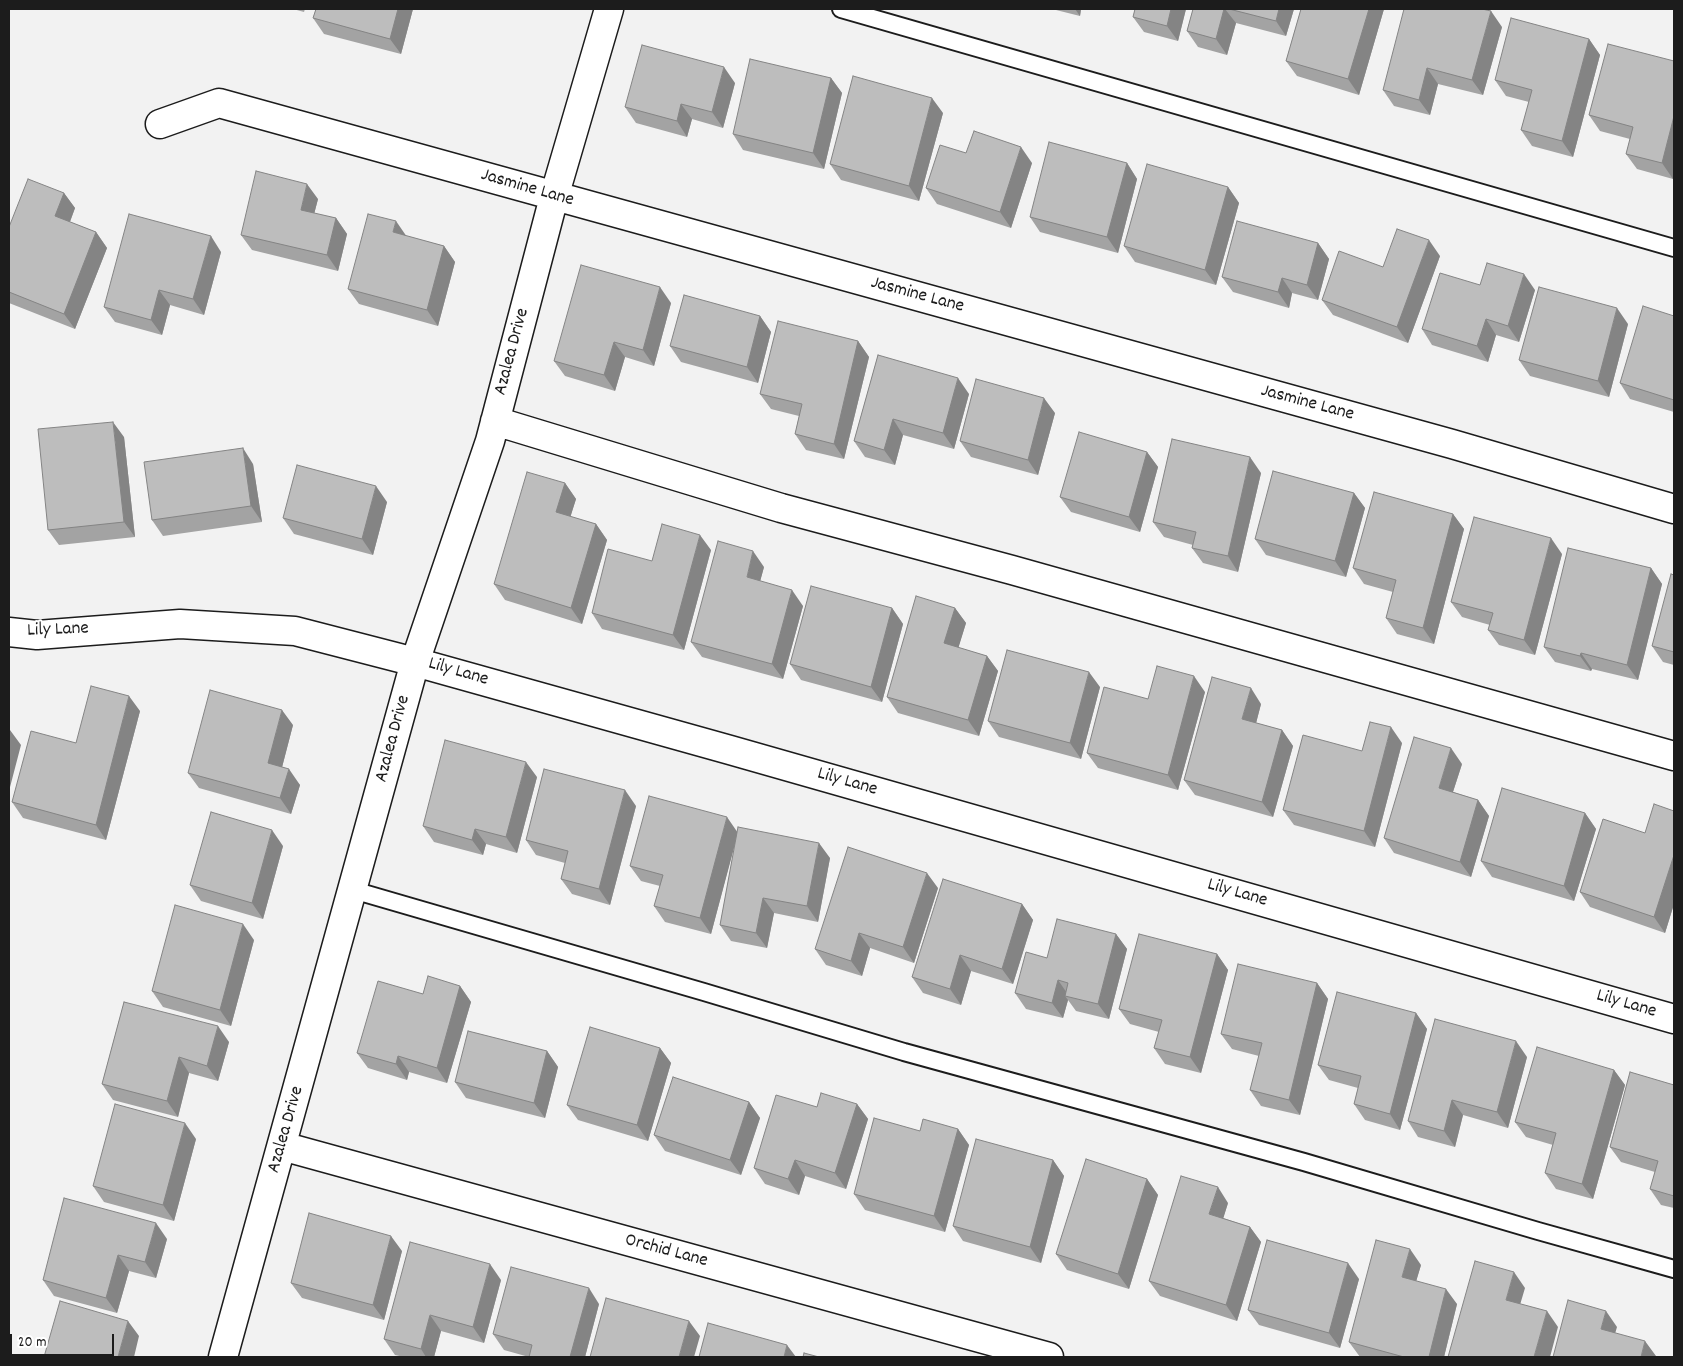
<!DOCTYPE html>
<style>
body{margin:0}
#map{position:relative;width:1683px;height:1366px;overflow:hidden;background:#f2f2f2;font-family:Dekko,sans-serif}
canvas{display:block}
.frame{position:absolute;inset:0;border:10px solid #1c1c1c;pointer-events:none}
.scale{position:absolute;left:10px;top:1334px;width:104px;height:22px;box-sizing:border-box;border:2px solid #1c1c1c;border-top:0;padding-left:6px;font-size:15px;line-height:18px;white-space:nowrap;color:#1c1c1c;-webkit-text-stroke:4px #fff;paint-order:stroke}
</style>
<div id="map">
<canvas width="1683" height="1366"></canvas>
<div class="frame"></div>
<div class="scale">20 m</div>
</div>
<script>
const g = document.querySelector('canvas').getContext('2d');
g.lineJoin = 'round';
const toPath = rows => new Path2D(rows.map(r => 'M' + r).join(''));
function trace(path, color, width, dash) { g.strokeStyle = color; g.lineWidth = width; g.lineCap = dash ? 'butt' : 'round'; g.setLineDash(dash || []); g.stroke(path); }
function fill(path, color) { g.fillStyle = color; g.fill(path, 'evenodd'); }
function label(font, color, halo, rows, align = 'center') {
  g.font = font + ' Dekko,sans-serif'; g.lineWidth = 4; g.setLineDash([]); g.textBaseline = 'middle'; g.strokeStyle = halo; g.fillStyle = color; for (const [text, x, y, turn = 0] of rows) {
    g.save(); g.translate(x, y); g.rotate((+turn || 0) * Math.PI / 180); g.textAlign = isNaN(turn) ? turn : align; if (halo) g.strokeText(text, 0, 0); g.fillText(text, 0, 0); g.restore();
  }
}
const service = toPath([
 [841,9,1674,248],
 [353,890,704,992,904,1052,1304,1162,1538,1231,1674,1269]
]);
const minor = toPath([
 [160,124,219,103,1452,444,1674,509],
 [495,421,781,508,1012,570,1674,756],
 [9,632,37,635,180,624,295,631,415,662,730,750,1674,1019],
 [282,1146,1049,1357],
 [223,1357,415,662,490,441,554,197,609,9]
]);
const wall = toPath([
 [293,9,305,9,304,12],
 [316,9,413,9,401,54,324,34,313,18],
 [1052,9,1081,9,1080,16],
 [1135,9,1186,9,1178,41,1144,32,1133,17],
 [1193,9,1294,9,1286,36,1236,23,1227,55,1198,47,1187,31],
 [1301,9,1384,9,1359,95,1297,76,1286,61],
 [1502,27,1483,95,1438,84,1430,115,1394,106,1383,90],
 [1589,39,1600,55,1573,157,1532,146,1521,130,1529,102,1506,96,1495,80],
 [1674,61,1673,179,1637,169,1626,154,1630,139,1600,131,1589,115],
 [831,78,842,93,824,169,743,150,733,134],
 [735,83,723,128,692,119,687,137,636,123,625,107],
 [943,113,919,201,841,180,830,164],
 [966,153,1032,163,1011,228,937,204,926,188],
 [1127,163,1137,179,1118,253,1040,232,1030,217],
 [1228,187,1239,203,1216,285,1135,262,1124,246],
 [64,193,75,208,70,222,96,232,107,248,75,329,9,303,9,227],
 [318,199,314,214,336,218,347,234,338,271,252,250,241,235],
 [406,236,444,246,455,262,438,326,359,304,348,289],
 [1318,243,1329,259,1318,300,1292,293,1289,308,1233,292,1222,277],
 [221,252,204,315,170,305,162,335,115,322,104,307],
 [1440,256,1408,343,1333,315,1322,300,1383,267],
 [1480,285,1535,290,1519,342,1496,335,1488,362,1432,345,1422,329],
 [671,303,654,366,625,357,615,391,565,376,554,361],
 [760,316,771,332,758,383,681,362,670,346],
 [1674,316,1674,412,1630,399,1620,383],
 [1628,324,1609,397,1530,376,1519,360],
 [858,341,869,357,844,459,806,450,795,434,799,416,771,409,760,394],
 [878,355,969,394,954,449,903,435,895,465,865,457,854,441],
 [1055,413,1038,475,971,457,960,441],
 [124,437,135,537,59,545,48,530],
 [1147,452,1158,467,1140,532,1071,512,1060,497],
 [253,464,262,522,163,536,152,520],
 [1261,473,1238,572,1203,563,1192,548,1193,545,1164,537,1153,522],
 [565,483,576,499,570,517,596,524,607,540,582,624,505,600,494,584],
 [1354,493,1365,508,1346,577,1266,555,1255,539],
 [387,502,373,555,294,534,283,518],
 [1453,514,1464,529,1434,644,1397,634,1386,618,1393,592,1364,584,1353,568],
 [711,550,684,650,602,629,592,613,652,561],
 [1562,554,1535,655,1499,645,1488,630,1490,625,1462,617,1451,602],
 [764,567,760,581,803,606,783,679,702,657,691,642],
 [1651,568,1662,584,1638,680,1592,669,1591,671,1555,662,1544,647],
 [1674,575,1674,665,1663,662,1652,646],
 [892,608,903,624,882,702,801,680,790,664],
 [955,608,966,623,958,648,987,656,998,671,979,736,898,713,887,697],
 [1100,687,1081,759,999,737,988,721],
 [1205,692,1178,790,1098,768,1087,753,1148,699],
 [1261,704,1256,723,1282,730,1293,746,1273,817,1195,795,1184,780],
 [140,711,106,840,23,818,12,802,76,743],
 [293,725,282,767,300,785,291,814,199,788,188,773],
 [1402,743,1375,847,1294,825,1283,810,1362,751],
 [1462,764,1453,792,1478,800,1489,816,1471,877,1394,853,1384,838],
 [537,777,517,853,486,844,483,855,434,842,423,826],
 [636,806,610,905,572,894,561,879,565,863,536,855,526,840],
 [1674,811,1674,904,1665,933,1590,907,1580,892,1645,833],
 [1585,813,1596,829,1574,901,1492,877,1481,861],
 [737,833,830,858,818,922,774,913,767,948,731,941,720,925,737,835,711,934,665,922,654,906,660,886,641,881,630,866],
 [283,846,263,919,201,901,190,885],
 [938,888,914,963,870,948,862,976,826,965,815,949],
 [1022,904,1033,920,1013,984,971,971,961,1005,923,993,912,977],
 [1116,934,1127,949,1109,1019,1076,1011,1068,1000,1063,1018,1026,1009,1015,993,1047,958],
 [254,940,231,1026,163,1007,152,991],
 [1217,954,1228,970,1201,1073,1165,1064,1154,1048,1159,1032,1130,1024,1119,1009],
 [1317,983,1328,999,1300,1115,1261,1106,1250,1090,1259,1056,1232,1049,1221,1034],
 [460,986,471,1002,447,1083,409,1072,407,1080,368,1068,357,1053,423,994],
 [124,1002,229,1042,218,1081,189,1073,178,1117,113,1100,102,1084],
 [1416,1013,1427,1029,1400,1130,1365,1120,1354,1104,1358,1088,1329,1080,1318,1065],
 [660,1048,671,1063,648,1141,578,1120,567,1105],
 [547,1051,558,1067,545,1118,466,1098,455,1082],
 [1527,1057,1508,1128,1463,1115,1455,1147,1418,1137,1408,1121],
 [1614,1070,1625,1085,1593,1199,1556,1189,1545,1173,1553,1145,1526,1137,1515,1122],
 [1674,1085,1674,1208,1661,1205,1650,1189,1655,1172,1621,1162,1610,1147],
 [749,1102,760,1118,741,1175,665,1151,654,1135],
 [857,1104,868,1119,846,1189,805,1176,799,1195,765,1184,754,1168,817,1107],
 [958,1129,969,1145,945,1232,865,1210,854,1194,920,1131],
 [196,1139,174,1221,104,1202,93,1186],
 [1053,1160,1064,1176,1041,1263,963,1241,953,1226],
 [1147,1179,1158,1195,1129,1289,1067,1270,1056,1254],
 [1228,1203,1223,1218,1250,1227,1261,1242,1237,1321,1160,1296,1149,1281],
 [167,1239,156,1278,129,1271,117,1313,54,1296,43,1280],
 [402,1251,384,1320,302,1298,291,1283],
 [1421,1265,1416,1281,1457,1304,1444,1357,1360,1357,1349,1342],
 [1359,1279,1340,1348,1259,1325,1248,1310],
 [501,1280,484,1343,441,1331,434,1357,404,1357,395,1355,384,1339],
 [599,1304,585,1357,529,1357,504,1350,493,1334]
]);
const shadedWall = toPath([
 [398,9,413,9,401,54,390,39],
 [1075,9,1081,9,1080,16],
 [1171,9,1186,9,1178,41,1167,26],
 [1224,9,1225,9,1236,23,1227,55,1216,39],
 [1279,9,1294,9,1286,36,1276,21],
 [1369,9,1384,9,1359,95,1348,79],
 [1491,11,1502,27,1483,95,1472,80],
 [1589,39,1600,55,1573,157,1562,141],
 [724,67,735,83,723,128,712,112],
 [1427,68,1438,84,1430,115,1419,100],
 [831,78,842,93,824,169,813,153],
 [932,98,943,113,919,201,909,186],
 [681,104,692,119,687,137,677,121],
 [1674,116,1674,173,1673,179,1662,163],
 [1021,147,1032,163,1011,228,1000,212],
 [1127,163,1137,179,1118,253,1107,237],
 [307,184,318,199,311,226,301,210],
 [1228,187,1239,203,1216,285,1205,270],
 [64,193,75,208,66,232,55,216],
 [336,218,347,234,338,271,327,255],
 [396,221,407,237,393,232],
 [96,232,107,248,75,329,64,314],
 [211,236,221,252,204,315,193,299],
 [1429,240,1440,256,1408,343,1397,327],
 [1318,243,1329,259,1318,300,1307,285],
 [444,246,455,262,438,326,427,310],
 [1524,274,1535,290,1519,342,1508,326],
 [1282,278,1292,293,1289,308,1278,292],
 [660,287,671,303,654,366,643,350],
 [159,290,170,305,162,335,151,320],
 [1617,308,1628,324,1609,397,1598,381],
 [760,316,771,332,758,383,747,367],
 [1486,319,1496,335,1488,362,1477,346],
 [858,341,869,357,844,459,834,444],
 [614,342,625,357,615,391,604,375],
 [958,378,969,394,954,449,943,433],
 [1044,398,1055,413,1038,475,1028,460],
 [893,419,903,435,895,465,884,450],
 [113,422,124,437,135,537,124,522],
 [243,448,253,464,262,522,251,506],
 [1147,452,1158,467,1140,532,1129,517],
 [1250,457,1261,473,1238,572,1228,556],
 [565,483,576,499,567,528,556,512],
 [376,486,387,502,373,555,362,539],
 [1354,493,1365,508,1346,577,1335,561],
 [1453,514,1464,529,1434,644,1423,628],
 [596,524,607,540,582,624,571,608],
 [700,535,711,550,684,650,673,635],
 [1551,538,1562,554,1535,655,1524,640],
 [753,551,764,567,757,593,747,577],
 [1651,568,1662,584,1638,680,1627,665],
 [792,590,803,606,783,679,772,664],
 [892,608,903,624,882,702,871,687],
 [955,608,966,623,955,659,944,643],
 [1581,653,1592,669,1591,671,1580,656],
 [987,656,998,671,979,736,968,720],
 [1089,672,1100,687,1081,759,1070,743],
 [1194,676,1205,692,1178,790,1168,775],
 [1251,688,1261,704,1253,735,1242,719],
 [129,696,140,711,106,840,96,825],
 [282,710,293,725,279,779,268,763],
 [1391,727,1402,743,1375,847,1364,831],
 [10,730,21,745,9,791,9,734],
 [1282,730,1293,746,1273,817,1262,802],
 [1451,748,1462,764,1449,804,1439,788],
 [526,762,537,777,517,853,506,837],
 [289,769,300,785,291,814,280,798],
 [625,790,636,806,610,905,599,889],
 [1478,800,1489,816,1471,877,1460,862],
 [1585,813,1596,829,1574,901,1564,886],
 [727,817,738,833,711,934,700,918],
 [475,829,486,844,483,855,472,840],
 [272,830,283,846,263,919,252,903],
 [819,843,830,858,818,922,807,906],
 [1674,855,1674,904,1665,933,1654,917],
 [927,873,938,888,914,963,903,947],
 [763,898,774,913,767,948,756,933],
 [1022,904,1033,920,1013,984,1002,969],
 [243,924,254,940,231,1026,220,1010],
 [859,933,870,948,862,976,851,961],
 [1116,934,1127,949,1109,1019,1098,1004],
 [1217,954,1228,970,1201,1073,1190,1057],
 [960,955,971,971,961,1005,950,989],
 [1058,980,1069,996,1065,996,1068,1000,1063,1018,1052,1003],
 [1317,983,1328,999,1300,1115,1289,1100],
 [460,986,471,1002,447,1083,437,1068],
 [1416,1013,1427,1029,1400,1130,1390,1114],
 [218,1026,229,1042,218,1081,207,1066],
 [1516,1041,1527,1057,1508,1128,1497,1112],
 [660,1048,671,1063,648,1141,637,1125],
 [547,1051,558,1067,545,1118,534,1103],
 [398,1056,409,1072,407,1080,396,1064],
 [179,1057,189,1073,178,1117,167,1101],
 [1614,1070,1625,1085,1593,1199,1582,1184],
 [1452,1100,1463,1115,1455,1147,1444,1131],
 [749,1102,760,1118,741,1175,730,1160],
 [857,1104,868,1119,846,1189,835,1173],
 [185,1123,196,1139,174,1221,163,1205],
 [958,1129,969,1145,945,1232,934,1216],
 [795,1160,805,1176,799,1195,788,1179],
 [1053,1160,1064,1176,1041,1263,1030,1247],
 [1147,1179,1158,1195,1129,1289,1118,1274],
 [1218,1187,1228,1203,1220,1229,1209,1214],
 [156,1223,167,1239,156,1278,145,1262],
 [1250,1227,1261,1242,1237,1321,1226,1305],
 [391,1236,402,1251,384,1320,373,1305],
 [1410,1249,1421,1265,1413,1292,1402,1277],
 [118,1255,129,1271,117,1313,106,1298],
 [1348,1263,1359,1279,1340,1348,1329,1333],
 [490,1264,501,1280,484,1343,473,1327],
 [1514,1272,1525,1288,1517,1315,1506,1300],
 [589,1288,599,1304,585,1357,570,1357],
 [1446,1289,1457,1304,1444,1357,1429,1357],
 [1547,1311,1558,1327,1550,1357,1534,1357],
 [1606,1311,1617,1327,1612,1344,1601,1329],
 [430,1315,441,1331,434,1357,426,1357,421,1349],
 [128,1321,139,1336,134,1357,118,1357],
 [689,1321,700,1336,694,1357,679,1357],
 [1645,1341,1656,1356,1656,1357,1641,1357],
 [787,1345,796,1357,784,1357]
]);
const building = toPath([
 [316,9,398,9,390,39,313,18,316,9],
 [1135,9,1171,9,1167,26,1133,17,1135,9],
 [1193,9,1224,9,1216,39,1187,31,1193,9],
 [1229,9,1279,9,1276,21,1229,9],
 [1301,9,1369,9,1348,79,1286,61,1301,9],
 [1404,9,1482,9,1491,11,1472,80,1427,68,1419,100,1383,90,1404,9],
 [1511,18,1589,39,1562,141,1521,130,1532,90,1495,80,1511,18],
 [1608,44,1674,61,1674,116,1662,163,1626,154,1633,127,1589,115,1608,44],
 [642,45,724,67,712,112,681,104,677,121,625,107,642,45],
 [750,59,831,78,813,153,733,134,750,59],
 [853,76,932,98,909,186,830,164,853,76],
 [974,131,1021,147,1000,212,926,188,940,145,966,153,974,131],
 [1049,142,1127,163,1107,237,1030,217,1049,142],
 [1147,164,1228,187,1205,270,1124,246,1147,164],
 [256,171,307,184,301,210,336,218,327,255,241,235,256,171],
 [28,179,64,193,55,216,96,232,64,314,9,292,9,227,28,179],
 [129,214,211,236,193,299,159,290,151,320,104,307,129,214],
 [368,214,396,221,393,232,444,246,427,310,348,289,368,214],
 [1237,221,1318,243,1307,285,1282,278,1278,292,1222,277,1237,221],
 [1397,229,1429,240,1397,327,1322,300,1339,251,1383,267,1397,229],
 [1487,263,1524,274,1508,326,1486,319,1477,346,1422,329,1440,273,1480,285,1487,263],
 [581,265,660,287,643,350,614,342,604,375,554,361,581,265],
 [1539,287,1617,308,1598,381,1519,360,1539,287],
 [684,295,760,316,747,367,670,346,684,295],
 [1643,306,1674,316,1674,400,1620,383,1643,306],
 [778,321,858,341,834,444,795,434,802,404,760,394,778,321],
 [878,355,958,378,943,433,893,419,884,450,854,441,878,355],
 [976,379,1044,398,1028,460,960,441,976,379],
 [113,422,124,522,48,530,38,429,113,422],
 [1079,432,1147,452,1129,517,1060,497,1079,432],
 [1172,439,1250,457,1228,556,1192,548,1196,532,1153,522,1172,439],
 [243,448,251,506,152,520,144,462,243,448],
 [297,465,376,486,362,539,283,518,297,465],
 [1273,471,1354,493,1335,561,1255,539,1273,471],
 [527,472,565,483,556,512,596,524,571,608,494,584,527,472],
 [1374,492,1453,514,1423,628,1386,618,1396,580,1353,568,1374,492],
 [1474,517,1551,538,1524,640,1488,630,1493,613,1451,602,1474,517],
 [662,524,700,535,673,635,592,613,608,549,652,561,662,524],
 [718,541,753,551,747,577,792,590,772,664,691,642,718,541],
 [1568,548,1651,568,1627,665,1581,653,1580,656,1544,647,1568,548],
 [1671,574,1674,575,1674,652,1652,646,1671,574],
 [811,586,892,608,871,687,790,664,811,586],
 [916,596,955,608,944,643,987,656,968,720,887,697,916,596],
 [1007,650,1089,672,1070,743,988,721,1007,650],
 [1157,666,1194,676,1168,775,1087,753,1104,687,1148,699,1157,666],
 [1212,677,1251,688,1242,719,1282,730,1262,802,1184,780,1212,677],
 [91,686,129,696,96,825,12,802,31,731,76,743,91,686],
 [210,690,282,710,268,763,289,769,280,798,188,773,210,690],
 [1370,722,1391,727,1364,831,1283,810,1303,735,1362,751,1370,722],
 [1414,737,1451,748,1439,788,1478,800,1460,862,1384,838,1414,737],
 [445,740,526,762,506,837,475,829,472,840,423,826,445,740],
 [544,769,625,790,599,889,561,879,568,851,526,840,544,769],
 [1502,788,1585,813,1564,886,1481,861,1502,788],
 [649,796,727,817,700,918,654,906,663,875,630,866,649,796],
 [1654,804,1674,811,1674,855,1654,917,1580,892,1603,819,1645,833,1654,804],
 [211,812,272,830,252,903,190,885,211,812],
 [738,827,819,843,807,906,763,898,756,933,720,925,738,827],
 [848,847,927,873,903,947,859,933,851,961,815,949,848,847],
 [943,879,1022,904,1002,969,960,955,950,989,912,977,943,879],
 [175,905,243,924,220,1010,152,991,175,905],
 [1057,919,1116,934,1098,1004,1065,996,1068,983,1058,980,1052,1003,1015,993,1026,952,1047,958,1057,919],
 [1139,934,1217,954,1190,1057,1154,1048,1162,1020,1119,1009,1139,934],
 [1238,964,1317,983,1289,1100,1250,1090,1262,1043,1221,1034,1238,964],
 [428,976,460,986,437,1068,398,1056,396,1064,357,1053,378,981,423,994,428,976],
 [1337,992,1416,1013,1390,1114,1354,1104,1361,1076,1318,1065,1337,992],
 [124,1002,218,1026,207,1066,179,1057,167,1101,102,1084,124,1002],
 [1435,1019,1516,1041,1497,1112,1452,1100,1444,1131,1408,1121,1435,1019],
 [590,1027,660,1048,637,1125,567,1105,590,1027],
 [468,1031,547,1051,534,1103,455,1082,468,1031],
 [1537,1047,1614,1070,1582,1184,1545,1173,1556,1133,1515,1122,1537,1047],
 [1630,1072,1674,1085,1674,1196,1650,1189,1658,1161,1610,1147,1630,1072],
 [673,1077,749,1102,730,1160,654,1135,673,1077],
 [821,1093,857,1104,835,1173,795,1160,788,1179,754,1168,776,1095,817,1107,821,1093],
 [115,1104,185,1123,163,1205,93,1186,115,1104],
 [874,1118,920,1131,923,1119,958,1129,934,1216,854,1194,874,1118],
 [976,1139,1053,1160,1030,1247,953,1226,976,1139],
 [1086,1159,1147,1179,1118,1274,1056,1254,1086,1159],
 [1181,1176,1218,1187,1209,1214,1250,1227,1226,1305,1149,1281,1181,1176],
 [64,1198,156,1223,145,1262,118,1255,106,1298,43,1280,64,1198],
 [309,1213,391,1236,373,1305,291,1283,309,1213],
 [1267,1240,1348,1263,1329,1333,1248,1310,1267,1240],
 [1376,1240,1410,1249,1402,1277,1446,1289,1429,1357,1404,1357,1349,1342,1376,1240],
 [410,1242,490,1264,473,1327,430,1315,421,1349,384,1339,410,1242],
 [1475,1261,1514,1272,1506,1300,1547,1311,1534,1357,1448,1357,1475,1261],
 [511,1267,589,1288,570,1357,529,1357,532,1345,493,1334,511,1267],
 [606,1298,689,1321,679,1357,590,1357,606,1298],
 [1568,1300,1606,1311,1601,1329,1645,1341,1641,1357,1553,1357,1568,1300],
 [60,1301,128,1321,118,1357,44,1357,60,1301],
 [708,1323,787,1345,784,1357,699,1357,708,1323],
 [804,1353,819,1357,803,1357,804,1353]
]);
const streetNames = [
 ["Jasmine Lane",527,189,16],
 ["Jasmine Lane",917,296,15],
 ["Azalea Drive",513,352,-75],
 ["Jasmine Lane",1307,404,15],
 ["Lily Lane",58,631,-2],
 ["Lily Lane",458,673,16],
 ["Azalea Drive",394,739,-75],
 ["Lily Lane",847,783,16],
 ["Lily Lane",1237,894,16],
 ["Lily Lane",1626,1005,16],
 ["Azalea Drive",287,1130,-74],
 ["Orchid Lane",666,1252,15]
];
trace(service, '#1c1c1c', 20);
trace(minor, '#1c1c1c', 31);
trace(service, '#fff', 16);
trace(minor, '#fff', 28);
fill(wall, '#a3a3a3');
fill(shadedWall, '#848484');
fill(building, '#bdbdbd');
trace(building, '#848484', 1);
label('19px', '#1c1c1c', '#fff', streetNames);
</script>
